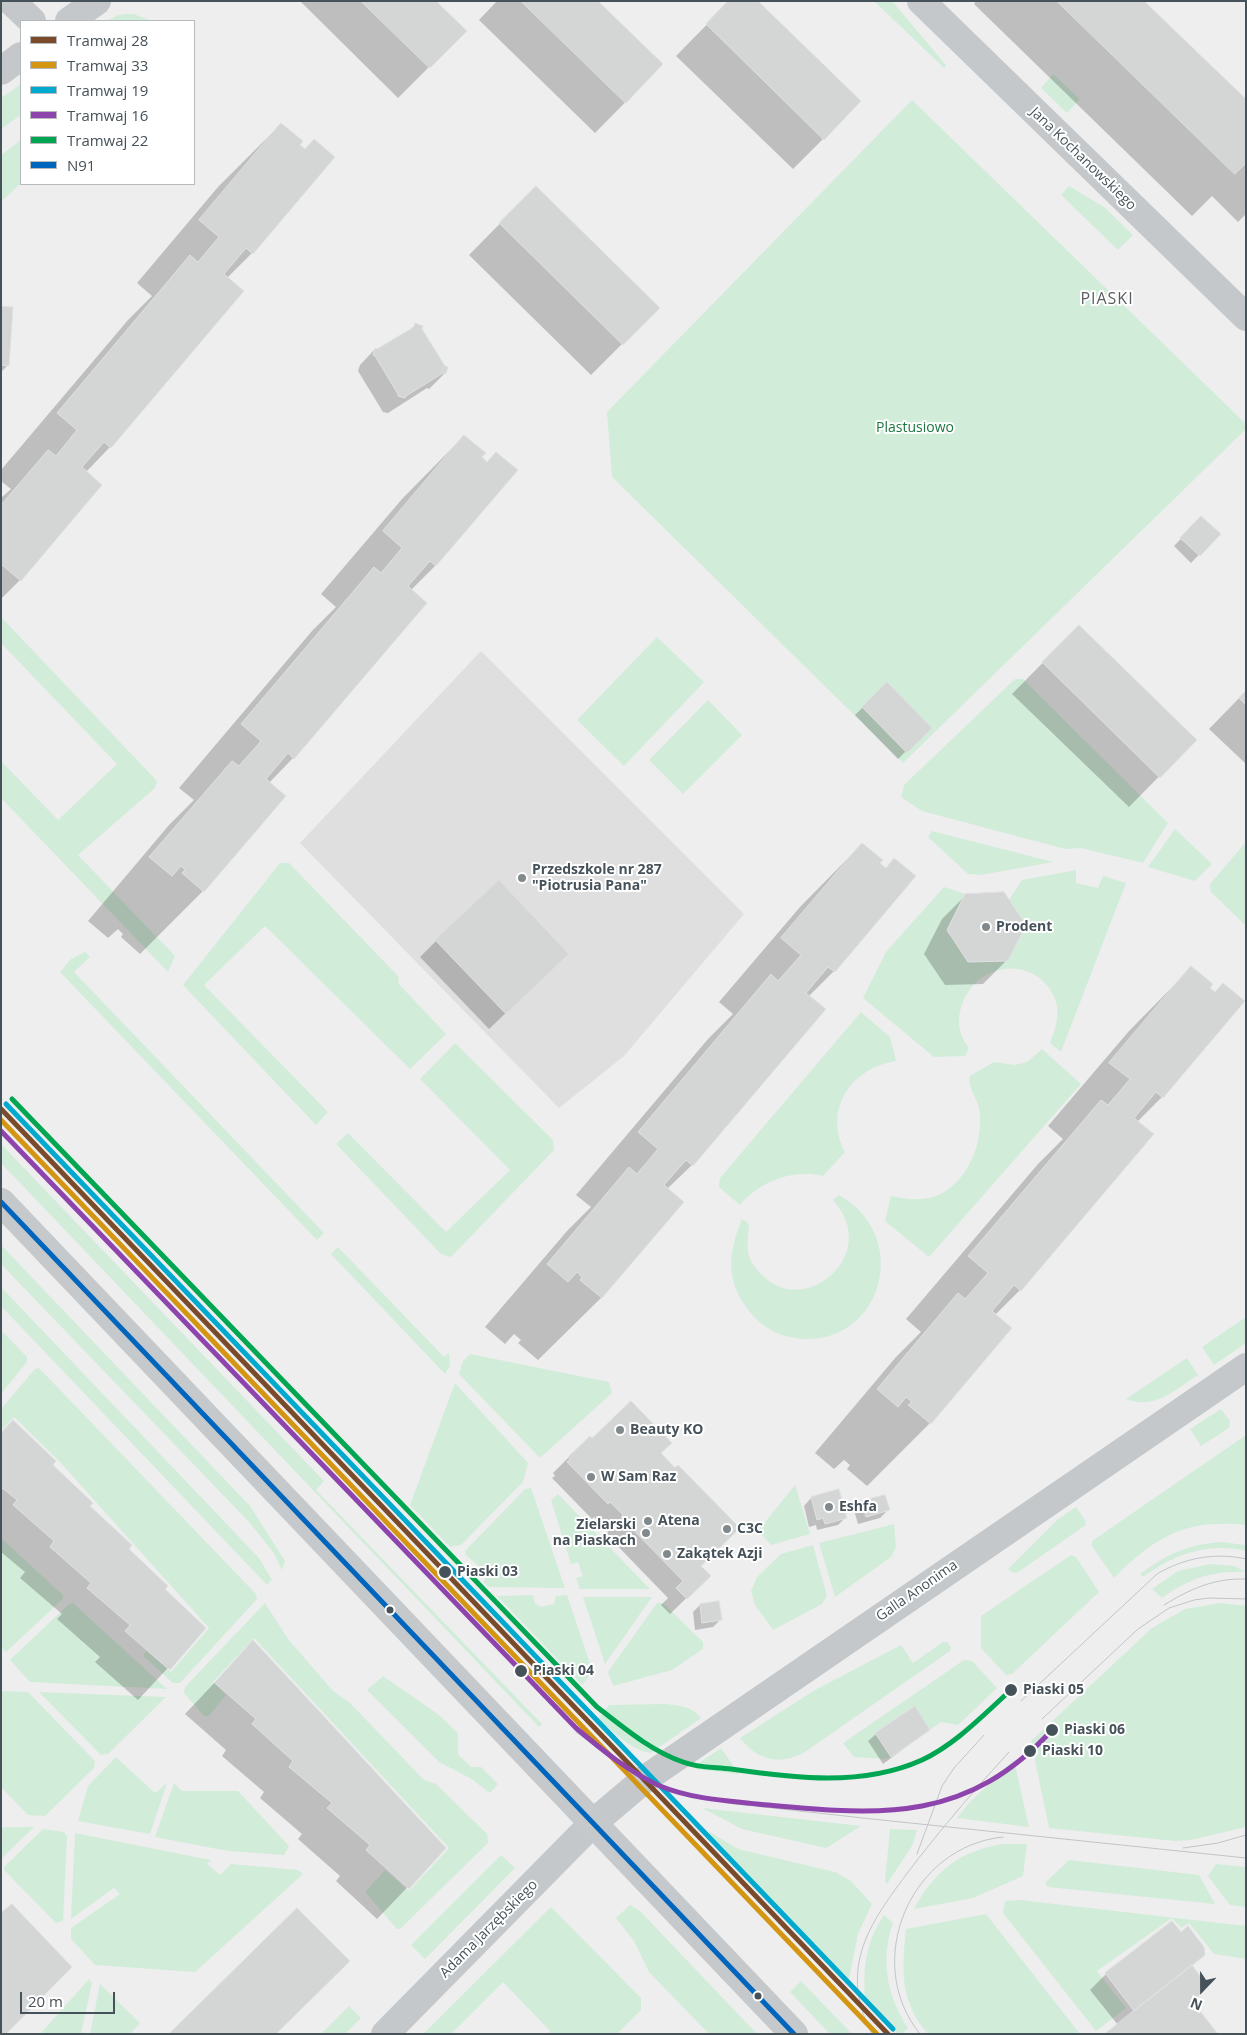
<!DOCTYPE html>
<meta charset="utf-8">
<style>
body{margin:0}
#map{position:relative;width:1247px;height:2035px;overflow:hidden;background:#eee;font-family:"Open Sans",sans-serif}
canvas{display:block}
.frame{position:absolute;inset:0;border:2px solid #465259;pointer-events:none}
.legend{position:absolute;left:20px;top:20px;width:175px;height:165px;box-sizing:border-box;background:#fff;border:1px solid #b5babd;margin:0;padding:6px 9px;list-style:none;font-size:15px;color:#465259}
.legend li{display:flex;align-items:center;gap:10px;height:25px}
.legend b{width:25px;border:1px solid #b5babd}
.north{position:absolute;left:1177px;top:1965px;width:50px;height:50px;-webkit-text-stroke:4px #fff;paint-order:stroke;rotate:202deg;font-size:14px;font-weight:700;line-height:20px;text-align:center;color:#465259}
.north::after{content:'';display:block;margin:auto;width:18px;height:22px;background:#465259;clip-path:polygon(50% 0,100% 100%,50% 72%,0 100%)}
.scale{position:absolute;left:20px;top:1992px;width:95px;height:22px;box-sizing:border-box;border:2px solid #465259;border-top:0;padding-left:6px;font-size:15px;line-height:18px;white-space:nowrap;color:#465259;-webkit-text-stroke:4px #fff;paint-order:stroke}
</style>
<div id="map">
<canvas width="1247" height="2035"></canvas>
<div class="frame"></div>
<ul class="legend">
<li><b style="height:6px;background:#7a4b2a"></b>Tramwaj 28</li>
<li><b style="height:6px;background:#d49512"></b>Tramwaj 33</li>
<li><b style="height:6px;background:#00a9ce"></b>Tramwaj 19</li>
<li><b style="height:6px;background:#8e44ad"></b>Tramwaj 16</li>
<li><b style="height:6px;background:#00a651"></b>Tramwaj 22</li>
<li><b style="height:6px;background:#0065bd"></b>N91</li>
</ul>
<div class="north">N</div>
<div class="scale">20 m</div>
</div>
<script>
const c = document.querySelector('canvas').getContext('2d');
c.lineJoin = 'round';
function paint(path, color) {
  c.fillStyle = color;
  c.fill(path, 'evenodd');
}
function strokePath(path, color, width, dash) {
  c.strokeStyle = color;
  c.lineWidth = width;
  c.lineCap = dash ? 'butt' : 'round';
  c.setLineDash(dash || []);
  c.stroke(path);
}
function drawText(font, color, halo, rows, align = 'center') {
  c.font = font + ' "Open Sans",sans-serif';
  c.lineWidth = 4;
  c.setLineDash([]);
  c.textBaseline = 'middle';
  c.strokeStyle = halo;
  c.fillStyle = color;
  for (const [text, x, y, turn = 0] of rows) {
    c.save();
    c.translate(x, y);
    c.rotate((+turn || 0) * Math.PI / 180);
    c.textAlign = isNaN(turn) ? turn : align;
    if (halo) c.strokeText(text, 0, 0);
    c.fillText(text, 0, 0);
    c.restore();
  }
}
const education = new Path2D(`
 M481,651L744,914L624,1056L559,1108L300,843Z`);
const green = new Path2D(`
 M874,1H892L946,65L944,68Z
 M126,14H134L149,20L107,21L118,15Z
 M1053,74L1080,99L1067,113L1041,88Z
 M21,84V115L1,129V98Z
 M912,100L1246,424V429L903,763L612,477L607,412Z
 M21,140V183L1,202V155Z
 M1069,186L1104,207L1133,235L1118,250L1061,195Z
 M1,617L157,781L155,788L78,855L175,956L168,972L1,798V761L58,820L117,764L1,643Z
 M657,637L704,682L624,766L577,720Z
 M1015,679H1023L1168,823L1143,863L1081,848L1065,849L922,811L901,797L904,785Z
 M708,700L742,735L683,794L649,760Z
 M1175,829L1212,864L1195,881L1148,867Z
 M932,831L1053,862L981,875L968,874L928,837Z
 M1246,842V926L1211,892L1210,884Z
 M280,863H289L399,977L398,983L446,1034L410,1069L265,926L204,985L328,1112L316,1125L183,985Z
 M1076,870V883L1098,888L1103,876L1126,883L1061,1052L1050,1043C1055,1030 1060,1016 1056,1002C1041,957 981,958 963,1002C956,1019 958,1033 969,1048L965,1056L934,1057L863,998L886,952L944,887L965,894L947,930L969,962L1008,961L1026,925L1009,900L1022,880Z
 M85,952L90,957L74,972L324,1233L317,1240L60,972L71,959Z
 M861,1012L890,1037L896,1061C851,1068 823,1109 845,1152L823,1176C793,1169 760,1181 740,1205L719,1187L720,1178Z
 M455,1043L553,1140L554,1150L451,1257L441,1254L336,1144L348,1133L446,1232L510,1170L420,1079Z
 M1042,1049L1081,1084L929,1257L885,1221L891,1196C905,1199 919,1201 933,1197C967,1186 985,1142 979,1108C977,1098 967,1086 970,1076L994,1062L1015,1065L1027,1062Z
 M1,1144L324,1481L316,1490L542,1724L539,1727L1,1163Z
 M839,1195C911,1235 884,1341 805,1339C780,1338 761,1328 747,1308C725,1280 729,1250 742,1219L749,1224C748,1233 747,1242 748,1251C749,1260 755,1267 761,1274C803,1320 883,1255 833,1200Z
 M1,1245L250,1506L285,1561L282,1570L273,1552L249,1522L1,1264Z
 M338,1247L444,1357L449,1353L450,1366L445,1374L331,1254Z
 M1,1287L259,1558L272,1580L267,1585L1,1306Z
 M1246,1317V1343L1214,1365L1202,1347Z
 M1,1330L27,1357V1362L1,1394Z
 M470,1354L609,1382L612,1393L540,1458L459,1374L463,1361Z
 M1187,1358L1198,1375C1175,1390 1155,1410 1126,1399Z
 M39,1368L256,1594L257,1599L180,1683H173L143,1656L146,1651L171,1672L209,1628L60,1462L14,1417L1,1431V1409L35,1369Z
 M455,1383L528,1463L523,1482L461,1545L450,1547L410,1505Z
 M1221,1409L1230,1421L1229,1428L1201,1446L1190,1429Z
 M1246,1435V1525C1186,1519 1156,1536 1114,1578L1092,1546V1541Z
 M795,1485L810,1534L771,1545L758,1531Z
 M531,1488L565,1588L488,1587L483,1581L489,1575L465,1554L466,1550L525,1489Z
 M558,1494L650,1589H580L576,1578L583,1576L578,1562L571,1564L551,1500Z
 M1076,1507L1085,1520L1086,1525L1018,1572L1013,1573L1008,1569L1057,1520Z
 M894,1524L896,1547L891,1557L835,1597L819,1543Z
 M1,1538L63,1595V1599L6,1652L1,1647Z
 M1220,1542L1246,1545V1551C1207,1542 1174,1555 1143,1577L1140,1574C1168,1554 1185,1545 1220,1542Z
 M813,1545L827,1596L822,1604L773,1630L755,1605L751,1591L757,1577L781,1554Z
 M1071,1555L1076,1557L1099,1592L1012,1674L1006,1675L981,1648V1616Z
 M1211,1564L1234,1566L1246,1572C1213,1570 1187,1579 1162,1598L1152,1589L1178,1571Z
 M533,1595L535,1603L541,1607L554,1604L556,1596L567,1595L593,1672L582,1685L497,1596Z
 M583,1597H652L605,1664Z
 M73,1603L167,1689L30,1682L10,1660L69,1604Z
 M265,1603L288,1639L333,1691L350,1703L424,1780L436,1784L487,1834L488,1843L400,1929H397L365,1892L385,1870L409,1891L449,1848L254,1638L213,1682L226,1695L209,1716H204L184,1693L185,1687Z
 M657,1603H663L703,1642V1649L672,1670L613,1686L608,1672Z
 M1220,1603L1246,1606V1827L1191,1840L1175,1841L1049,1828L1031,1741L1152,1628L1185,1609Z
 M943,1642H947L951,1647L950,1651L802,1754C776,1765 758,1760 740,1738L815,1690L901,1645L913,1663Z
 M964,1660L972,1661L997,1688L958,1725L941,1722L930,1730L914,1706L875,1733L891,1757L886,1759L854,1757L843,1743Z
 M383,1676L439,1715L458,1733V1754L471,1767H481L498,1784L490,1793L470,1778L439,1762L367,1690Z
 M1,1691L28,1692L95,1761L94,1768L45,1816L28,1815L1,1787Z
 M39,1692L166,1697L108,1754L101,1755Z
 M665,1704C677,1705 694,1707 701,1718L651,1753C632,1751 613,1731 598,1719L609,1705Z
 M721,1748L739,1774L696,1769L695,1766Z
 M116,1757L155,1793L167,1783L150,1834L78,1821L88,1786Z
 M1014,1760L1029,1827L957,1818L969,1803Z
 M174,1783L182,1791H238L289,1846L284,1855L228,1851L155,1837Z
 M702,1808L861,1826L826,1848L742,1829Z
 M7,1827H34L1,1859V1828Z
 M43,1829L64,1832L67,1836L63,1921L56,1923L4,1870V1867Z
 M890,1829L917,1830L912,1846L887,1884L885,1881Z
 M710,1832L738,1849L835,1872L851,1881L872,1904L858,1934L849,1979L847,1980L708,1834Z
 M75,1833L211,1860L207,1864L220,1875L231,1864L298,1870L303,1874L195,1972L95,1965L71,1939V1928L120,1894L114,1888L71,1919Z
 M1003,1844H1027L1023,1876L973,1898L914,1909C935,1870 960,1851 1003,1844Z
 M501,1855L515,1868L425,1959L411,1945Z
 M1069,1860L1199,1875L1215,1904L1048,1887L1045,1883Z
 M1216,1864L1246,1867V1907L1230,1905L1208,1876Z
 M1020,1900L1246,1926V1959L1214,1954L1189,1923L1181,1928L1172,1918L1097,1971L1126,2008L1096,2031L1003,1913L1005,1901Z
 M630,1905L640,1911L757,2034H709L649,1972L634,1941L616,1918Z
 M551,1907L641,1998V2010L617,2034H548L550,2031L503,1982L451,2034H423Z
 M986,1914L1080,2034H928C899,2001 902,1969 906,1929Z
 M884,1915L893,1923C880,1960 887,1996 908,2028L902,2034H898L865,1998C863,1967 866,1941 884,1915Z
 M89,1979L92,1983L81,2034H40Z
 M801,1981L852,2034H830L790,1992Z
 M100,1984L140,2023L130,2034H90Z
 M349,2006L361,2018L345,2034H321Z`);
const shadow = new Path2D(`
 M300,1H435L465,31L398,98Z
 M497,1H596L662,65L595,133L479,20Z
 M730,1L823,139L793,169L676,56Z
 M976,1H1143L1246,100V214L1238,222L1212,196L1192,216L974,4Z
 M281,124L252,253L227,278L110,447L86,472L101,485L20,580L1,599V498L11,489L1,481V470L128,320L152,296L137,283L218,187Z
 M536,187L658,308L591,375L469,255Z
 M1,308L8,365L1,372Z
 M415,325L421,329L445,373L429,389L427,388L388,413L383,412L358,371L360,365L375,349L377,350L409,331Z
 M464,436L487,463L516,470L435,566L411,590L293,758L269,783L203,891L140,954L121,937L123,934L118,929L108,938L88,921L169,825L194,800L179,788L312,631L336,607L321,594L402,499Z
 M1201,518L1219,534L1191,563L1174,546Z
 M1079,626L1195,740L1129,807L1012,694Z
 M887,684L930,728L898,759L855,715Z
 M1246,691V764L1209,729Z
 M862,844L885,869L914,876L834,971L809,996L824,1009L692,1165L667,1189L682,1202L601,1298L538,1360L518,1343L521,1340L514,1334L505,1344L485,1327L567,1231L591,1207L576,1195L708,1039L733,1014L719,1002L800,907Z
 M966,895L1007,960L983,984L945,985L924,954L942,919Z
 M436,941L552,969L489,1029L420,957Z
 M1191,968L1214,993L1162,1097L1137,1122L1020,1290L995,1315L930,1423L867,1486L847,1469L850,1465L844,1460L834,1469L815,1453L896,1357L921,1332L906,1319L1038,1164L1063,1139L1048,1126L1129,1031Z
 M1,1434L51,1465L164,1590L205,1628L138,1700L95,1662L100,1657L57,1619L62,1614L20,1578L25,1572L1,1552Z
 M592,1440L659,1454L699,1566L709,1576L670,1614L661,1605L668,1598L606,1534L608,1532L594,1517L592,1519L552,1478L555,1476L553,1473L569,1457Z
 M811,1498L845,1518L838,1525L817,1530L816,1525L809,1527L804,1506Z
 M862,1502L888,1510L880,1518L858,1524L854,1510Z
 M700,1605L720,1620L713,1627L695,1630L693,1612Z
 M253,1642L445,1848L377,1919L336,1881L340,1876L298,1839L302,1834L260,1798L264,1792L222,1756L226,1750L185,1714Z
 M929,1730L883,1764L868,1741L876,1734Z
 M1172,1922L1203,1956L1192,1966L1202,1992L1191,2002L1216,2034H1107L1118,2025L1090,1990L1106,1974Z`);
const building = new Path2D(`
 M361,1H436L467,31L430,68Z
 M521,1H598L663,64L626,103Z
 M728,1H758L861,101L824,140L706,24Z
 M1057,1H1144L1246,99V163L1235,174Z
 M281,123L303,141L300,145L305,149L314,139L335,157L253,254L246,248L224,274L244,291L111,448L104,442L82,467L102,485L21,581L1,564V505L48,450L56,456L77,430L57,413L190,255L198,262L219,237L199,220Z
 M536,186L660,308L623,345L499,223Z
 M1,306L13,307L9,366L1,365Z
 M415,323L423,326L422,329L445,366L448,367L446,374L443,373L406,396L405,398L398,396V394L375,356L373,355L375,348L377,349L414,327Z
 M464,435L486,453L482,457L487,462L496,452L518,470L436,566L430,561L408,586L427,603L294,759L288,753L266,779L286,796L204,892L182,873L185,870L181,866L172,876L149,857L232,761L239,766L261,741L241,724L374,567L381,573L402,548L383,531Z
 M1201,516L1221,534L1200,556L1180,538Z
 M1079,625L1197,740L1160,778L1042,662Z
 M887,682L932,728L907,753L862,707Z
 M1246,691V705L1239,698Z
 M862,843L883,860L880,863L886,868L894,858L916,876L835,972L828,967L806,993L826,1009L693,1166L686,1160L664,1185L684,1202L602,1298L580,1280L582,1277L577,1272L568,1282L547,1264L629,1167L637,1174L658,1149L638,1132L771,974L778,981L801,955L781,938Z
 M499,880L569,954L506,1014L435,940Z
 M1004,892L1026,925L1008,961L968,962L947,930L965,894Z
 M1191,966L1213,984L1210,988L1215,992L1223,983L1245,1001L1163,1098L1156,1092L1134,1118L1154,1134L1021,1291L1014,1285L992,1311L1012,1328L931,1424L908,1405L912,1402L906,1397L898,1407L877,1389L958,1293L965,1299L988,1273L968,1256L1101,1100L1108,1105L1130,1079L1109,1063Z
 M631,1401L672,1443L661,1453L675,1468L678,1465L740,1528L701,1566L711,1576L687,1599L676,1588L683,1581L621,1517L623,1515L610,1502L608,1504L567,1462L570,1459L568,1457L590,1436L592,1438Z
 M13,1420L56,1461L53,1465L93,1503L90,1506L132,1545L129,1549L168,1586L165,1589L206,1628L170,1670L125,1631L130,1625L87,1588L91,1583L50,1547L54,1541L13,1505L17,1500L1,1487V1433Z
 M839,1489L847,1518L825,1524L823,1518L817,1520L811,1497Z
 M885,1495L890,1510L866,1517L861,1501Z
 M719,1601L722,1620L702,1623L700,1604Z
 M253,1640L446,1848L409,1889L366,1850L370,1845L327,1808L332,1803L289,1767L293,1761L252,1724L256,1719L215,1683Z
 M915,1706L930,1730L891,1757L875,1733Z
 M12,1904L72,1967L6,2034H1V1913Z
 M297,1908L350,1961L276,2034H169Z
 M1172,1921L1181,1932L1188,1926L1204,1947L1205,1955L1134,2011L1105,1973Z
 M1192,1965L1204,1981L1203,1992L1192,2001L1218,2034L1106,2033Z`);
const minor = new Path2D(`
 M11,1L32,21`);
const tertiary = new Path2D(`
 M921,1L1246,317
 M69,21L97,1
 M1,71L21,56
 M385,2034L593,1823L645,1779L1246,1367`);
const secondary = new Path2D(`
 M1,1202L794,2034`);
const tram = new Path2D(`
 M1164,1605C1190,1589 1214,1578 1246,1579
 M1021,1701L1157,1574C1184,1558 1215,1552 1246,1559
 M1042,1719L1138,1629L1169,1608L1194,1600L1209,1598L1246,1599
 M576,1732L617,1762L659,1787L688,1796L727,1803L872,1819L1246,1858
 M1183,1848L1218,1843L1246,1835
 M917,1854L942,1786L954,1768L984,1735
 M872,2034C834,1962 877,1914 918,1859C947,1822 977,1787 1009,1752
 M920,2034C861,1961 911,1846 1003,1837`);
const bus1 = new Path2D(`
 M1,1202L794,2034`);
const tram1 = new Path2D(`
 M1,1109L888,2034`);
const tram2 = new Path2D(`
 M1,1120L877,2034`);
const tram3 = new Path2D(`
 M6,1104L893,2029`);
const tram4 = new Path2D(`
 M1,1131L576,1728C602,1750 629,1772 660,1786C694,1800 732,1801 768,1805C884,1816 968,1822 1053,1729`);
const tram5 = new Path2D(`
 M12,1099L597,1707C624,1728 651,1751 683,1762C698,1768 715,1767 731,1769C794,1778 862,1787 922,1760C956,1744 983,1715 1011,1690`);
const markers = [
 [522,878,5,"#81898d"],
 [986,927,5,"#81898d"],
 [620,1430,5,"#81898d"],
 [591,1477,5,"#81898d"],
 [829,1507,5,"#81898d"],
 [648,1521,5,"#81898d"],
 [727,1529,5,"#81898d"],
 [646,1533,5,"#81898d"],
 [667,1554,5,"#81898d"],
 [445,1572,7,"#465259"],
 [390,1610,4.5,"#465259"],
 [521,1671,7,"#465259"],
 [1011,1690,7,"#465259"],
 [1052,1730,7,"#465259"],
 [1030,1751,7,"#465259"],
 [758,1996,4.5,"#465259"]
];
const streetNames = [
 ["Jana Kochanowskiego",1083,159,44],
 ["Galla Anonima",917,1591,-35],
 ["Adama Jarzębskiego",489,1929,-45]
];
const parkNames = [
 ["Plastusiowo",915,428]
];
const poiNames = [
 ["Przedszkole nr 287",532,870],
 ["\"Piotrusia Pana\"",532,886],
 ["Prodent",996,927],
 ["Beauty KO",630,1430],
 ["W Sam Raz",601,1477],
 ["Eshfa",839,1507],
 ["Atena",658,1521],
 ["Zielarski",636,1525,"right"],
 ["na Piaskach",636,1541,"right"],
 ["C3C",737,1529],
 ["Zakątek Azji",677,1554]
];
const stopNames = [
 ["Piaski 03",457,1572],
 ["Piaski 04",533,1671],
 ["Piaski 05",1023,1690],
 ["Piaski 06",1064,1730],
 ["Piaski 10",1042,1751]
];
const quarterNames = [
 ["PIASKI",1107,299]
];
paint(education, '#e0dfdf');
paint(green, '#d2ecda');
paint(shadow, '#0003');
paint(building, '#d4d6d6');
strokePath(building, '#dfe0e1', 1);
strokePath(minor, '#c5c8ca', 28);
strokePath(tertiary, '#c5c8ca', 28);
strokePath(secondary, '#c6c9cb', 28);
strokePath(tram, '#c1c4c5', 1);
strokePath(bus1, '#0065bd', 5);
strokePath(tram1, '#7a4b2a', 5);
strokePath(tram2, '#d49512', 5);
strokePath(tram3, '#00a9ce', 5);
strokePath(tram4, '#8e44ad', 5);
strokePath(tram5, '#00a651', 5);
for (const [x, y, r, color] of markers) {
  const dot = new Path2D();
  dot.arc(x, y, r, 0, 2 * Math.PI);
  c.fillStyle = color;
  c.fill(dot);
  strokePath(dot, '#fff', 2);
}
drawText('14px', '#465259', '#fff', streetNames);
drawText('14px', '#1c7540', '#fff', parkNames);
drawText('bold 14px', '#465259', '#fff', poiNames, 'left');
drawText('bold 14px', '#465259', '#fff', stopNames, 'left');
c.letterSpacing = '1px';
drawText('16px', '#5a5e61', '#fff', quarterNames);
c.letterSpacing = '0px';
</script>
